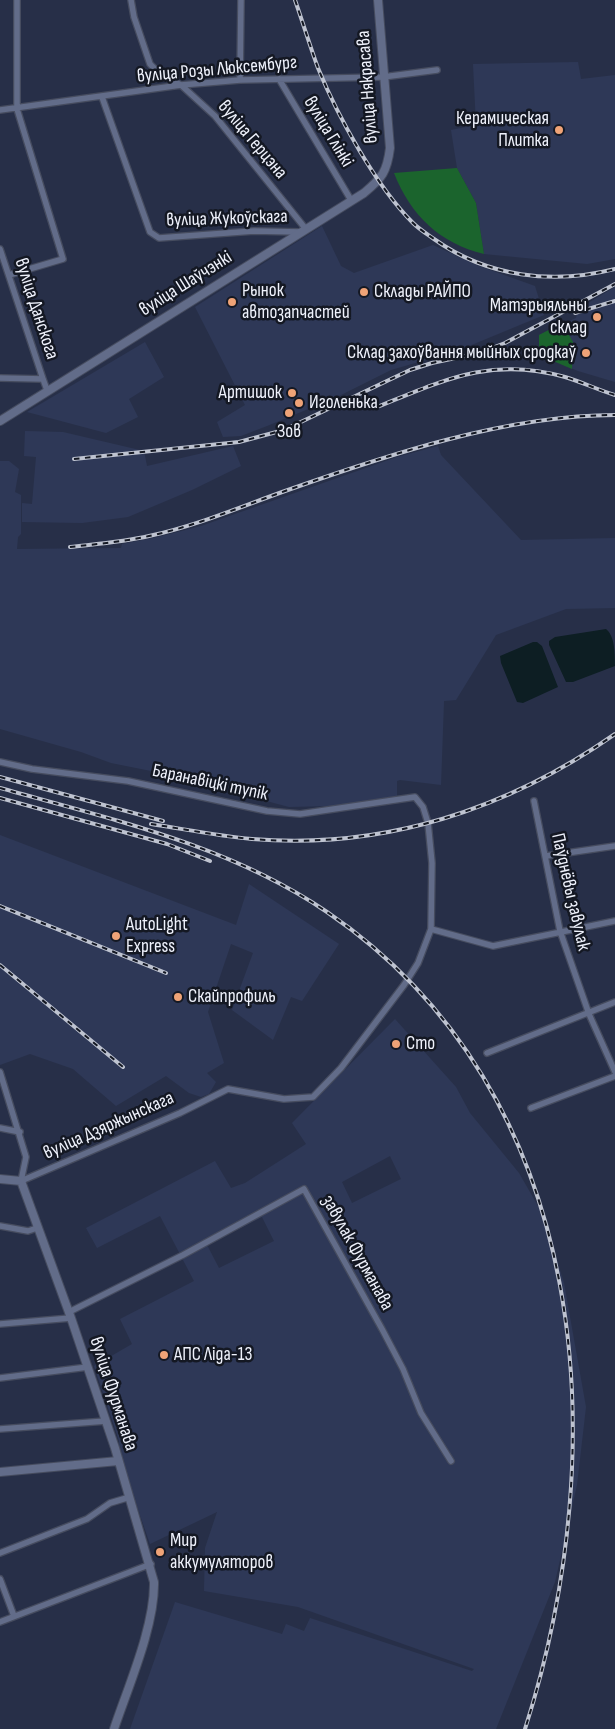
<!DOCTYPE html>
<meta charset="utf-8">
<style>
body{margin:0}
canvas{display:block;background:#272f48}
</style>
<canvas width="615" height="1729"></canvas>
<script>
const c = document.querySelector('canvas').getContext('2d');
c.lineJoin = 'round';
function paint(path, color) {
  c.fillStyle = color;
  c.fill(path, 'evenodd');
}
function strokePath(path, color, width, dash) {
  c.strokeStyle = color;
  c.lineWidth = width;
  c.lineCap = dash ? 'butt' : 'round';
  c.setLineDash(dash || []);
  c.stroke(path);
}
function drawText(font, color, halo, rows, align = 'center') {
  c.font = font + ' "Sofia Sans Condensed",sans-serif';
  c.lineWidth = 5;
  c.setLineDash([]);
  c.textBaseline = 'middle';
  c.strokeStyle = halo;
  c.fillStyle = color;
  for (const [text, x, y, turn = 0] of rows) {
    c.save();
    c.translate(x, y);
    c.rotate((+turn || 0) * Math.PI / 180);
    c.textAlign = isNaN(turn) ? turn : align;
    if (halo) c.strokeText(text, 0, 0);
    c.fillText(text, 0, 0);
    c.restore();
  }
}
const built = new Path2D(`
 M578,62L581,79L615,75V259L587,264L484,254L476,203L457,168L451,130L476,125L473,64Z
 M322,226L341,266L354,273L433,245L479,266L535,286L544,315L457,351L391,370L335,398L267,426L241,436L223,437L217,422L245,405L195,307Z
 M615,287V382L578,371L539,355V335L576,318L578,309Z
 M145,342L164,377L129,399L138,417L106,433L27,412Z
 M25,431L63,432L144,451L147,466L233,446L241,466L192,490L128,517L82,523L22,522V503L32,504L36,457L24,456Z
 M438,446L441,455L521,540L615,538V608L566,609L496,635L456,700L444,701L441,785L400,780L397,781V796L330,806L289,807L161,773L111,763L81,752L0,729V461H9L19,469L15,492L21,495V534L18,537L17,549L121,548L122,544L158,537L201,526L397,457Z
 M0,835L236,925L249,884L339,944L302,1001L291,997L273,1040L232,1010L253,953L231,944L208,1012L224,1063L207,1073L216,1082L209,1094L201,1097L189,1093L166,1076L116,1106L73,1069L30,1054L0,1065Z
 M395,1019L456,1087L470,1113L519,1173L542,1213L564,1283L586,1407L577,1485L555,1582L496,1729H130L175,1602L282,1634L286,1624L304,1631L310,1618L472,1671L474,1669L298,1607L204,1591L205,1548L217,1512L150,1544L119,1455V1441L94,1366L132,1344L120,1319L194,1281L160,1216L97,1248L86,1228L215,1161L231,1188L245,1183L306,1144L292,1123ZM390,1156L401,1179L352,1203L342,1182ZM262,1217L274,1241L219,1268L207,1245Z`);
const green = new Path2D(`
 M457,168L476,203L484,254C440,243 411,216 394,173Z
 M562,323L573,342L572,369L539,355V335Z`);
const water = new Path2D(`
 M606,629C615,636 615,654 615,666L573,682H566L549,645V641L555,637Z
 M533,642H537L542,646L558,687L523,703L517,702L501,663L500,656Z`);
const street = new Path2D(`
 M131,0L134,17L150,64L161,75L181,85L215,116L305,228
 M279,79L351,200
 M240,80L241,0
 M102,97L150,232L159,238L254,231L300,232
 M0,110L181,85L240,80L383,77L437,70
 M0,249L43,379
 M9,275L63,259L17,109V0
 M0,378L43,379L47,390
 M0,762L32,769L128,781L267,811L300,814L415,797L423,807L428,823L432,863L431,929L418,963L404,985L341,1068L313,1097L284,1099L228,1089L180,1113L21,1181
 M534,801L560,931L589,1014L615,1072
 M546,856L615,846
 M431,929L493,946L615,921
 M487,1053L615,1002
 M0,1072L26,1157L21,1181
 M531,1108L615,1076
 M0,1128L20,1132
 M0,1226L28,1231L37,1228
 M69,1312L183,1255L304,1189L382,1329L403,1369L421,1413L451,1461
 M0,1324L71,1318
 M0,1378L88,1367
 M0,1429L106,1421
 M0,1553L87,1519L110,1503L130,1497
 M0,1579L14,1616
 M0,1622L151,1564`);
const secondary = new Path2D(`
 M0,421L364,193C382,178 387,172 390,148L378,0
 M0,1179L21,1181L71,1318L115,1448L154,1582C155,1626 128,1687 114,1729
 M0,1472L118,1461`);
const rail = new Path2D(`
 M295,0C303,23 310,46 318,68C338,117 376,186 413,223C419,229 427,234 434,239C487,277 553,285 615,269
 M575,313L615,301
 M377,407C444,380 492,356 565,377C582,382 598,390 615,395
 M74,459L239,442L284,430L410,370L432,363L479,353L505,343L615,284
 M70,547C96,544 123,542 149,536C196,526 240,507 285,491C387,455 507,415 615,415
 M0,777L163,821
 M0,788C114,820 228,845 327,912C593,1093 615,1447 525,1729
 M0,798L167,844L210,861
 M151,824C184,829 218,836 252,839C384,850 508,809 615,734
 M0,906L166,973
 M0,965L123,1067`);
const markers = [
 [559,130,5,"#efa377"],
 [364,292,5,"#efa377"],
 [232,302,5,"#efa377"],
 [597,317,5,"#efa377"],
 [586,353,5,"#efa377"],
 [292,393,5,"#efa377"],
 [299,403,5,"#efa377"],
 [289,413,5,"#efa377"],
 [116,936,5,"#efa377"],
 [178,997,5,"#efa377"],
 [396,1044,5,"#efa377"],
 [164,1355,5,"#efa377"],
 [160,1552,5,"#efa377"]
];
const streetNames = [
 ["вуліца Розы Люксембург",217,70,-5],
 ["вуліца Някрасава",368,87,-94],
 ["вуліца Глінкі",328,132,59],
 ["вуліца Герцэна",252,140,50],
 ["вуліца Жукоўскага",227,219,-2],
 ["вуліца Шаўчэнкі",186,284,-32],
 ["вуліца Данскога",36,309,72],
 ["Баранавіцкі тупік",210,783,12],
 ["Паўднёвы завулак",570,892,77],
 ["вуліца Дзяржынскага",109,1126,-24],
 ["завулак Фурманава",357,1253,61],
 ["вуліца Фурманава",113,1394,72]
];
const poiNames = [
 ["Керамическая",549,119,"right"],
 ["Плитка",549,141,"right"],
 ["Рынок",242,291],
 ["автозапчастей",242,313],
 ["Склады РАЙПО",374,292],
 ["Матэрыяльны",587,306,"right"],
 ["склад",587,328,"right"],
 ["Склад захоўвання мыйных сродкаў",576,353,"right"],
 ["Артишок",282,393,"right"],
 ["Иголенька",309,403],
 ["Зов",289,432,"center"],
 ["AutoLight",126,925],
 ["Express",126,947],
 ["Скайпрофиль",188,997],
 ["Сто",406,1044],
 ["АПС Ліда-13",174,1355],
 ["Мир",170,1541],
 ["аккумуляторов",170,1563]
];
paint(built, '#2e3857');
paint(green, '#1b642d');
paint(water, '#0d1e23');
strokePath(street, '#464c5f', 8);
strokePath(secondary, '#464c5f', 10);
strokePath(street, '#626c89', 5.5);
strokePath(secondary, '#626c89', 8);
strokePath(rail, '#bec3d0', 4);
strokePath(rail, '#141823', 2, [5.5]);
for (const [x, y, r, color] of markers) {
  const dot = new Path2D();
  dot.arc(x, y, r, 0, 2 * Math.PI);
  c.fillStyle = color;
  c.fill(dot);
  strokePath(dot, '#141823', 2);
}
drawText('19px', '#eff2fc', '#141823', streetNames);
drawText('19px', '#eff2fc', '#141823', poiNames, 'left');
</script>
